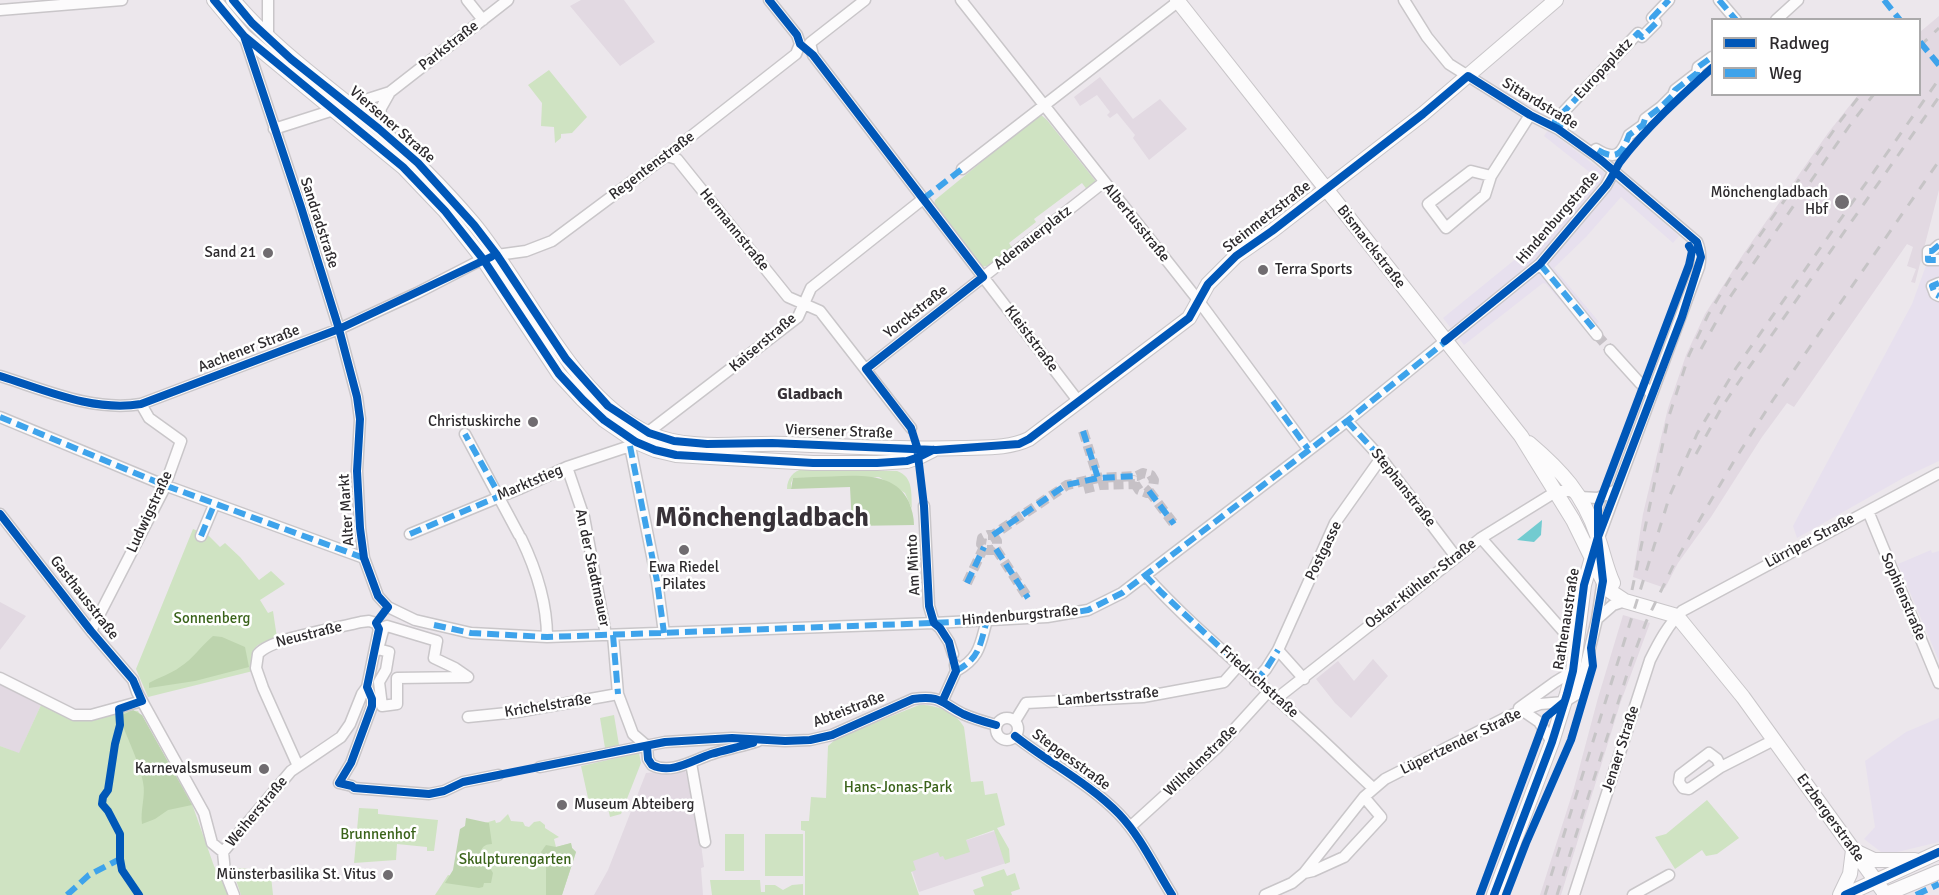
<!DOCTYPE html>
<meta charset="utf-8">
<style>
body{margin:0}
#map{position:relative;width:1939px;height:895px;overflow:hidden;background:#ece7ec;font-family:Signika,sans-serif}
canvas{display:block}
.legend{position:absolute;left:1711px;top:18px;width:210px;height:78px;box-sizing:border-box;background:#fff;border:2px solid #abaaab;margin:0;padding:8px 10px;list-style:none;font-size:18px;color:#2d2a2d}
.legend li{display:flex;align-items:center;gap:12px;height:30px}
.legend b{width:30px;border:2px solid #abaaab}
</style>
<div id="map">
<canvas width="1939" height="895"></canvas>
<ul class="legend">
<li><b style="height:8px;background:#0057b8"></b>Radweg</li>
<li><b style="height:8px;background:#3ea3eb"></b>Weg</li>
</ul>
</div>
<script>
const c = document.querySelector('canvas').getContext('2d');
c.lineJoin = 'round';
function paint(path, color) {
  c.fillStyle = color;
  c.fill(path, 'evenodd');
}
function strokePath(path, color, width, dash) {
  c.strokeStyle = color;
  c.lineWidth = width;
  c.lineCap = dash ? 'butt' : 'round';
  c.setLineDash(dash || []);
  c.stroke(path);
}
function drawText(font, color, halo, rows, align = 'center') {
  c.font = font + ' Signika,sans-serif';
  c.lineWidth = 5;
  c.setLineDash([]);
  c.textBaseline = 'middle';
  c.strokeStyle = halo;
  c.fillStyle = color;
  for (const [text, x, y, turn = 0] of rows) {
    c.save();
    c.translate(x, y);
    c.rotate((+turn || 0) * Math.PI / 180);
    c.textAlign = isNaN(turn) ? turn : align;
    if (halo) c.strokeText(text, 0, 0);
    c.fillText(text, 0, 0);
    c.restore();
  }
}
const commercial = new Path2D(`
 M1548,130L1613,179L1679,236L1673,243L1621,197L1586,237L1554,268L1599,322L1587,332L1546,284L1543,283L1464,345L1443,318L1534,244L1592,174L1544,136Z
 M1928,260H1939V461L1905,477L1797,538L1793,526L1912,304Z
 M1931,550L1932,553L1939,551V661L1898,564Z
 M1939,718V842L1885,855L1864,839L1875,827L1865,761L1906,732Z`);
const built = new Path2D(`
 M581,0H624L655,42L620,66L570,6Z
 M1939,16V190L1915,283L1911,282L1916,269L1907,266L1913,247L1907,244L1794,407L1787,403L1762,437L1711,517L1678,563L1665,588L1633,577L1643,514L1668,408L1686,355L1705,314L1744,253L1828,133L1858,95L1920,94V32Z
 M1100,77L1133,119L1160,99L1187,129L1149,160L1133,138L1135,135L1117,113L1110,118L1107,115L1110,112L1097,95L1080,106L1074,97Z
 M0,602L26,616L0,650Z
 M1623,615L1650,623L1620,704L1561,895H1540L1574,788L1598,698Z
 M1373,659L1388,676L1351,718L1335,703L1316,679L1338,661L1354,681Z
 M0,683L41,705L19,754L0,746Z
 M685,769L700,837L704,867L701,868L703,895H594L608,870L646,773Z
 M998,830L1009,862L919,892L908,859Z`);
const green = new Path2D(`
 M549,70L587,117L572,133L561,134V138L555,143L554,127L541,126L542,103L528,85Z
 M1040,114L1047,120L1098,184L1088,191L1082,183L1034,219L1036,222L1009,243L1012,248L987,266L981,267L934,204L935,200Z
 M803,469L897,471C914,477 911,494 912,509L905,493L879,477L793,478L791,483V489H787C787,479 793,471 803,469Z
 M193,529L208,535L220,547L225,543L240,557L259,580L271,571L285,584L260,600L268,613L273,611L277,638C256,643 248,648 253,671L148,697L136,669Z
 M45,704L71,717L127,710L138,711L191,801L214,866L229,895H0V746L19,753L41,705Z
 M919,705C935,704 956,712 964,727L971,782L983,781L985,795L997,793L1005,825L997,828L1009,849L1010,862L1005,864L994,830L966,840L970,852L945,860L943,856L940,857L938,852L913,861L916,870L911,872L919,895H805V831L801,830V821H809L811,797L826,798L828,746L837,738Z
 M614,715L619,745L605,748L600,718Z
 M639,753L641,763L621,814L610,817L607,804L590,807L581,766Z
 M1707,800L1739,838L1717,854L1706,856L1702,850L1675,869L1655,837L1666,834Z
 M359,808L378,809V814L438,820L434,851H427V847L397,844L396,860L354,863Z
 M508,814L511,821L523,822L525,826L529,827L534,822L540,821L545,825V828L559,837L554,839L556,847L571,843L572,848L576,852L562,895H435L448,875L452,876L477,871L485,823L495,820L496,823L500,822Z
 M725,834H744V871H725Z
 M765,834H803V876H765Z
 M239,868L267,871L271,876L273,895H241L236,880L235,871Z
 M1004,869L1007,876L1015,873L1020,889L1011,892L1012,895H975L973,890L984,886L981,877Z
 M710,880H760L761,892H765V885H775L783,890L792,885L803,884V895H712Z`);
const forest = new Path2D(`
 M813,477C846,477 893,467 909,502C912,510 914,517 914,525L852,526L850,487L791,489L793,478Z
 M213,636L222,637L245,647L249,667L195,681L149,688V683C159,677 171,674 180,667C193,659 201,646 213,636Z
 M133,710L142,715L192,805L168,810L155,819L142,824C140,810 146,796 143,782C139,762 129,742 122,724V715Z
 M466,818L489,823L492,844C479,844 480,855 479,865L490,868L493,873L491,883H484L483,887L479,888L445,883L453,870L460,829L465,826Z
 M571,843L572,848L576,852L562,895H546V866L541,852L546,845L556,847Z`);
const water = new Path2D(`
 M1542,520L1541,535L1534,542L1517,540Z`);
const minorTunnel = new Path2D(`
 M1597,335L1610,350
 M1083,431L1098,478
 M1084,489L1100,485L1135,484
 M1149,491L1174,524
 M993,535L997,541V546L993,550H987L981,544L982,538L988,535H993L1067,485L1098,478L1137,476L1143,473L1151,475L1154,480L1153,487L1147,493L1139,490L1135,484L1137,476
 M996,549L1028,598
 M967,583L984,547`);
const minor = new Path2D(`
 M268,0V38
 M467,0L483,20
 M865,0L810,43L813,55L1079,402
 M961,0L1198,300L1308,449
 M1404,0L1427,37L1449,64L1530,115L1558,129L1596,156L1697,242C1701,251 1701,258 1699,267L1598,540
 M1719,0L1736,20
 M0,10L122,0
 M1776,20L1798,0
 M244,36L301,207L339,329L357,397L360,419L357,471L360,528L364,558L378,596L388,607L415,620L471,633L547,637L934,623L1047,617L1088,610L1122,593L1347,421L1540,264L1606,186L1614,171
 M1563,127L1555,121L1638,33L1642,37L1656,23L1652,18L1669,0
 M274,129L390,92L508,0
 M379,129L381,108L390,92
 M1596,149C1617,162 1622,153 1629,135L1643,125L1645,119L1661,107L1673,95L1675,90L1697,73L1698,67L1712,57
 M666,156L677,159L788,297L820,311L911,428
 M962,169L1180,0
 M1491,176L1471,171L1428,204L1446,228L1485,195L1491,176L1530,115
 M1939,245L1932,251H1928V260H1939
 M1540,264L1597,335
 M1939,283L1932,286L1935,294L1939,296
 M1610,350L1639,382L1652,394
 M866,369L1104,182
 M0,376C45,390 93,412 141,404L339,329L417,293L483,259L497,255L526,251L552,241L666,156L796,54L800,44L797,35L769,0
 M0,417L164,485L364,558
 M1347,421L1381,458L1456,557
 M465,434L519,535
 M630,446L657,581L664,633
 M567,467L584,517L606,635
 M1579,497L1598,498L1616,490
 M924,506L929,606L934,623L940,628L949,642L953,654
 M1868,511L1939,683
 M0,514L91,631L133,680L137,692L204,813L212,843L223,852
 M410,534L519,489L567,467L630,446L798,317L811,288L923,199
 M201,536L214,505
 M521,538C536,569 547,602 547,637
 M1481,538L1563,631L1577,636
 M1145,575C1188,623 1239,664 1286,707C1316,733 1344,761 1373,788
 M1597,619L1613,605L1625,601
 M376,623L379,629L367,687L372,699V706L351,763L339,783L352,786L354,788L429,794L444,791L463,782L498,775
 M387,626L437,641L434,658L455,668L468,677L397,678V704L382,706L379,682L386,670L389,652L378,649L384,627Z
 M91,631L163,491L181,441L149,418L141,404
 M613,635L618,694
 M1278,650L1304,679
 M956,671C980,658 980,645 987,620
 M0,678L74,715H91L142,701
 M1255,681L1266,669L1278,650L1335,523L1381,458
 M1276,699L1481,538L1557,491H1569L1576,493
 M943,700L956,671L955,665
 M1519,708L1555,682L1573,671
 M1523,711L1539,722L1552,742
 M468,717L517,712L618,694L633,734L647,746
 M996 729a11 11 0 1 1 22 0a11 11 0 1 1-22 0Z
 M1015,721L1026,703L1143,697L1224,682L1239,665
 M1015,736C1049,763 1089,783 1119,814C1141,837 1155,868 1172,895
 M647,746L648,759L652,765C671,775 693,760 712,754C727,749 743,746 758,741
 M691,763L705,842
 M298,766L263,688L256,668L258,654C271,638 338,628 361,622L369,621L376,623
 M540,767L665,742L732,738L785,741L810,740L832,735L913,699C941,695 941,703 963,714C974,719 985,722 996,725
 M1721,767L1717,759L1709,753L1680,775L1679,782L1683,788L1689,789L1721,767L1774,740
 M1130,827L1218,747L1268,692
 M1304,873L1313,871L1344,857L1381,817L1364,797
 M234,895L225,872L223,852L291,771L341,737L350,724L362,694L367,687
 M1265,895L1292,883L1304,873L1364,797L1385,779L1509,716L1540,704L1564,702L1579,693L1597,619L1603,579
 M1574,895L1650,660C1659,642 1668,625 1682,611L1939,473
 M1633,895L1669,875`);
const major = new Path2D(`
 M214,0L244,36L403,167L445,211L483,259L559,374L583,400L604,420L636,442L655,450L676,455L813,463H877L907,461L919,457L933,450
 M233,0C276,51 328,86 378,128C413,157 444,189 473,223C526,286 572,399 650,434C691,452 743,442 787,444C845,446 903,450 961,448C984,447 1008,449 1029,439L1189,318L1208,284L1236,256L1272,231L1423,114L1556,0
 M1177,0L1521,436L1573,520L1607,589L1625,601L1677,616L1743,697L1886,895
 M1529,443C1562,471 1583,494 1597,535C1603,551 1606,568 1613,583
 M1855,851L1874,860H1915
 M1494,895L1552,742L1567,694L1573,671L1584,585L1598,537
 M1840,895L1850,874L1853,850
 M1845,895L1939,852
 M1884,895L1939,872`);
const rail = new Path2D(`
 M1920,46L1939,28
 M1701,349L1730,297L1850,125L1874,94
 M1696,454L1722,407L1738,383L1939,97
 M1632,590L1668,419L1689,355L1708,315L1734,272L1841,120L1861,94
 M1545,895L1670,495L1697,434L1736,368L1939,79
 M1557,895L1631,662L1646,622L1675,562L1734,461L1773,400L1939,161`);
const quiet = new Path2D(`
 M1719,0L1736,20
 M1884,0L1900,20
 M1920,42L1939,65
 M1563,127L1555,121L1638,33L1642,37L1656,23L1652,18L1669,0
 M1598,150C1618,162 1623,151 1629,135L1643,125L1645,119L1661,107L1673,95L1675,90L1697,73L1698,67L1712,57
 M923,199L962,169
 M1939,245L1932,251H1928V260H1939
 M1540,264L1593,328
 M1939,283L1932,286L1935,294L1939,296
 M1273,401L1308,449
 M0,417L164,485L364,558
 M1347,421L1381,458
 M1083,431L1098,478
 M630,446L657,581L664,633
 M1149,491L1174,524
 M410,534L500,496L465,434
 M993,535L1066,485L1098,478L1137,476
 M201,536L214,505
 M996,549L1028,598
 M1145,575L1161,592L1239,665
 M967,583L984,547
 M434,625L471,633L547,637L934,623L1047,617L1088,610L1122,593L1347,421L1450,338
 M613,635L618,694
 M956,671C980,658 980,645 987,620
 M1255,681L1266,669L1278,650
 M67,895L89,875L120,859
 M1916,895L1939,884`);
const cycleway = new Path2D(`
 M214,0L244,36L403,167L445,211L483,259L559,374L583,400L604,420L636,442L655,450L676,455L813,463H877L907,461L919,457L933,450
 M233,0L252,23L291,59L379,129L418,163L474,225L497,255L566,359L608,406L649,433L674,441L707,444L772,443L936,450L1019,444L1029,439L1189,318L1208,284L1236,256L1272,231L1423,114L1468,76L1530,115L1558,129L1601,160L1697,242L1701,257L1682,317L1598,537L1584,585L1573,671L1567,694L1552,742L1494,895
 M769,0L797,35L800,44L813,55L983,277L866,369L911,428L917,447L924,506L929,606L934,623L940,628L949,642L956,671L943,700
 M244,36L301,207L339,329L357,397L360,419L357,471L360,528L364,558L378,596L388,607L376,623L379,629L367,687L372,699V706L351,763L339,783L352,786L354,788L429,794L444,791L463,782L665,742L732,738L785,741L810,740L832,735L913,699C941,695 941,703 963,714C974,719 985,722 996,725
 M1445,341L1540,264L1606,186C1612,178 1615,170 1620,162C1647,127 1680,97 1712,68
 M0,376C45,390 93,412 141,404L339,329L491,257
 M0,514L91,631L133,680L142,701L119,709L120,725L115,744L108,790L103,797L102,804L108,811L120,834V859L122,870L139,895
 M1015,736C1049,763 1089,783 1119,814C1141,837 1155,868 1172,895
 M647,746L648,759L652,765C671,775 693,760 711,754C725,750 739,747 753,743
 M1480,895L1546,717L1564,702
 M1506,895L1526,843L1571,740L1593,666L1591,648L1603,581L1598,537V506L1689,265L1692,251L1689,246
 M1845,895L1939,852`);
const markers = [
 [1842,202,8,"#706c70"],
 [268,253,6,"#706c70"],
 [1263,270,6,"#706c70"],
 [533,422,6,"#706c70"],
 [684,550,6,"#706c70"],
 [264,769,6,"#706c70"],
 [562,805,6,"#706c70"],
 [388,875,6,"#706c70"]
];
const streetNames = [
 ["Parkstraße",449,46,-38],
 ["Europaplatz",1604,69,-47],
 ["Sittardstraße",1540,104,31],
 ["Viersener Straße",392,125,41],
 ["Regentenstraße",652,166,-37],
 ["Steinmetzstraße",1267,217,-38],
 ["Hindenburgstraße",1558,218,-49],
 ["Sandradstraße",319,223,72],
 ["Albertusstraße",1136,223,51],
 ["Hermannstraße",734,230,51],
 ["Adenauerplatz",1033,238,-38],
 ["Bismarckstraße",1371,247,52],
 ["Yorckstraße",916,312,-38],
 ["Kleiststraße",1031,339,53],
 ["Kaiserstraße",763,343,-40],
 ["Aachener Straße",249,349,-21],
 ["Viersener Straße",839,432,2],
 ["Marktstieg",530,483,-23],
 ["Stephanstraße",1403,488,52],
 ["Alter Markt",347,510,-94],
 ["Ludwigstraße",150,512,-65],
 ["Lürriper Straße",1810,541,-28],
 ["Postgasse",1324,551,-64],
 ["Am Minto",914,565,-93],
 ["An der Stadtmauer",592,568,78],
 ["Oskar-Kühlen-Straße",1421,584,-38],
 ["Sophienstraße",1903,597,67],
 ["Gasthausstraße",84,598,52],
 ["Hindenburgstraße",1020,616,-5],
 ["Rathenaustraße",1567,619,-81],
 ["Neustraße",309,635,-14],
 ["Friedrichstraße",1259,682,42],
 ["Lambertsstraße",1108,697,-5],
 ["Krichelstraße",548,706,-9],
 ["Abteistraße",849,710,-21],
 ["Lüpertzender Straße",1461,742,-26],
 ["Jenaer Straße",1621,749,-72],
 ["Stepgesstraße",1071,760,36],
 ["Wilhelmstraße",1201,761,-44],
 ["Weiherstraße",257,812,-50],
 ["Erzbergerstraße",1830,818,54]
];
const poiNames = [
 ["Mönchengladbach",1828,193],
 ["Hbf",1828,210],
 ["Sand 21",256,253],
 ["Terra Sports",1275,270,"left"],
 ["Christuskirche",521,422],
 ["Ewa Riedel",684,568,"center"],
 ["Pilates",684,585,"center"],
 ["Karnevalsmuseum",252,769],
 ["Museum Abteiberg",574,805,"left"],
 ["Münsterbasilika St. Vitus",376,875]
];
const parkNames = [
 ["Sonnenberg",212,619],
 ["Hans-Jonas-Park",898,788],
 ["Brunnenhof",378,835],
 ["Skulpturengarten",515,860]
];
const neighbourhoodNames = [
 ["Gladbach",810,395]
];
const townNames = [
 ["Mönchengladbach",762,519]
];
paint(commercial, '#e7e0ee');
paint(built, '#e2d9e2');
paint(green, '#cfe3c2');
paint(forest, '#bdd4ae');
paint(water, '#72cbd0');
strokePath(minorTunnel, '#c6c1c6', 10, [10, 5]);
strokePath(minor, '#c9c6c9', 13);
strokePath(major, '#c9c6c9', 16);
strokePath(minor, '#fcfbfc', 10);
strokePath(major, '#fcfbfc', 14);
strokePath(rail, '#c6c4c6', 3, [10, 10]);
strokePath(quiet, '#3ea3eb', 6, [12, 6]);
strokePath(cycleway, '#0057b8', 8);
for (const [x, y, r, color] of markers) {
  const dot = new Path2D();
  dot.arc(x, y, r, 0, 2 * Math.PI);
  c.fillStyle = color;
  c.fill(dot);
  strokePath(dot, '#fff', 2);
}
drawText('15px', '#2d2a2d', '#fff', streetNames);
drawText('15px', '#2d2a2d', '#fff', poiNames, 'right');
drawText('15px', '#3a631a', '#fff', parkNames);
drawText('bold 16px', '#383238', '#fff', neighbourhoodNames);
drawText('bold 27px', '#383238', '#fff', townNames);
</script>
